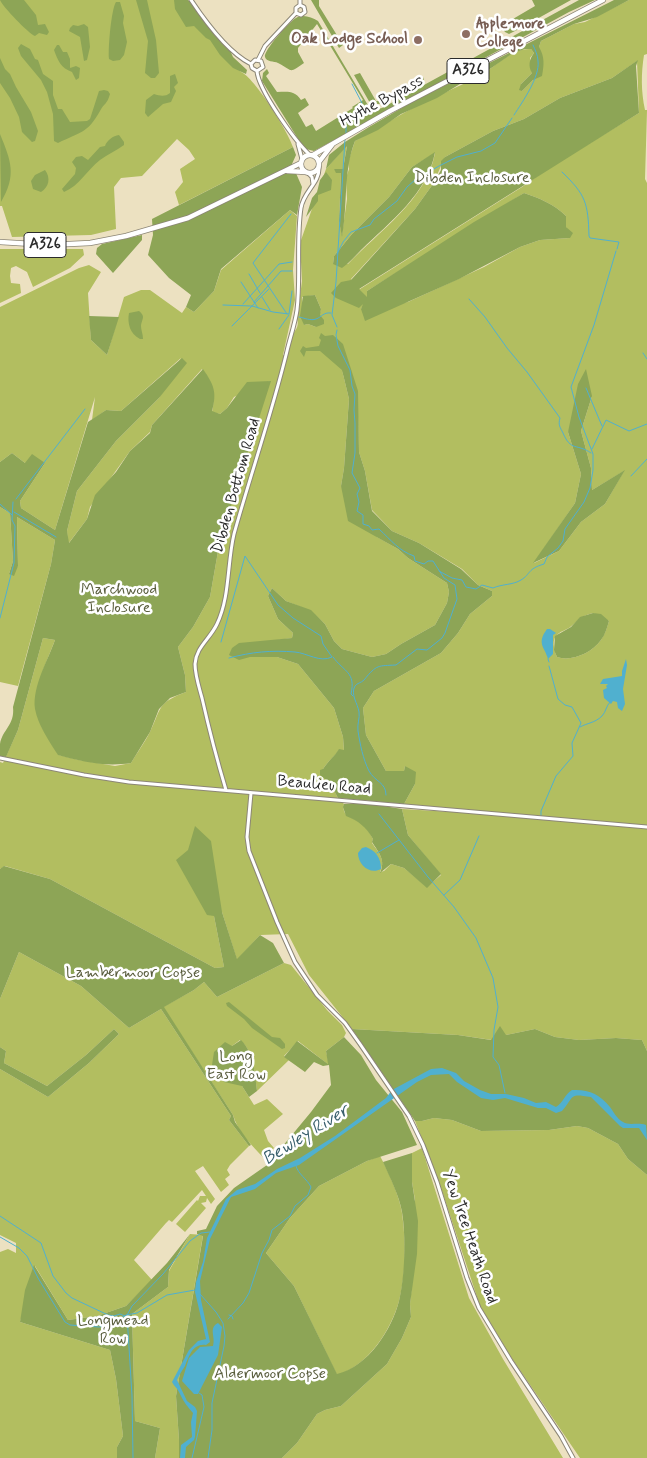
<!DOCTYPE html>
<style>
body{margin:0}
canvas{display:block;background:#ece1c1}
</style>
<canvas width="647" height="1458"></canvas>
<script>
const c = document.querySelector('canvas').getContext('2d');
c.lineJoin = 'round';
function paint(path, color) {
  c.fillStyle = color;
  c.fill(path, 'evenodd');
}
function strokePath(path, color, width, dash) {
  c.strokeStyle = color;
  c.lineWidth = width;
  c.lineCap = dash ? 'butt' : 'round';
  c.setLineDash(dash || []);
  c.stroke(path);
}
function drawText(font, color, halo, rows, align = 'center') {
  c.font = font + ' Mynerve,sans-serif';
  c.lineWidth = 5;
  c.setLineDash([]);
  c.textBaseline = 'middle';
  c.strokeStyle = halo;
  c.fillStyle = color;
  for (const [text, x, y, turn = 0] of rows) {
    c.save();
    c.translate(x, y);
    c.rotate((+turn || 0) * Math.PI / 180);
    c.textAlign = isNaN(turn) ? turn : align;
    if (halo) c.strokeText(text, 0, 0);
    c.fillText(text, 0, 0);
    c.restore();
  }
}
const green = new Path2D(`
 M0,0H182L241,72C254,77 289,133 293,147L179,205L175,192L183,182L180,169L195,159L189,150L177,139L142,176L121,178L114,187L116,229L91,235L12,237L2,206H0Z
 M629,0H647V54L644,55C641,74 641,91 645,110H647L645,179L647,183V826L404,804L415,784L405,766L404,771H386L366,735L363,708L374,691L441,653L458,633L470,614L492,596V591L478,585L462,569L419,543L392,531L372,510L365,471L359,452L358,417L342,370L349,399L344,468L341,486L377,537L398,549L408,558L447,583L449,592L447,603L435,625L401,644L386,654L372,657L342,649L334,641L325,624L311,611L286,601L272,588L268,596L278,619L293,633L292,638L256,643L251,657H277L298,664L334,708L343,737L344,751L339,750C334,757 328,761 323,769L338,798L344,804C341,817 353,817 361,823C366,827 370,833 373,839L372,843C379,853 386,860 380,872L384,871L391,864L404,868L427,887L441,875L408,835L402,809L469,813L647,829V1051L642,1040L616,1038L579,1040L555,1037L535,1029L506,1035L492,1040L458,1035L352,1029L309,975L288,934L260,935L237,960L222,912L214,916L224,967L215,968L50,879L5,866L0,869V762L3,763L18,730L43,638L55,640L43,670L41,726L59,755L79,760L115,766L131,763C137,753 145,742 150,732C162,707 157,703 186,692L185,675L178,647L193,627L210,597L220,540L270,381L234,397L227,408L220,414L212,412C216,397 212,381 202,369L152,425L150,432L130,451L90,507L87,519L68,544L67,531L77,491L116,441L159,398L181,358L121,411L106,410L92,420L95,397L55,530L21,508L20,501L45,463H25L12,453L0,462V307L79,268L89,265L101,272L88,293L91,340L107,355L124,297L141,290H150L182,313L186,307L194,312L214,291L221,270L290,210L297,216L293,270L295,300L283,355L287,356C288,350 289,344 291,338C294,331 300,327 297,319L302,281L300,243L326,169L347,145L343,169H334L341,173L339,221L342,235L347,199L346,178L349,169L348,162L355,141C371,133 386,123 402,114C428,99 458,88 484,73C499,64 512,48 531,49L534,53L530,58L532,73L521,84L522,91L533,80L539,47L541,41L574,24L585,22ZM637,61L639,113L546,170L522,187L360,289L351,279L415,209L433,184L445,157L493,131L524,119L560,98L612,78ZM435,153C427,199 378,232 348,264H333L334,256L352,234L389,197L412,167ZM524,193C539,198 554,204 566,216V227L570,238L540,240L520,247L484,267L408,302L361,309L367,298V291ZM315,295L321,309L316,327L308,324L304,325L302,297ZM592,396L581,431L591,468L592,490L624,471L605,504L581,522L559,551L534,563L575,503L581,474L568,432ZM593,613L609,621C607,628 605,634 601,640C592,653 571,662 557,657C554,650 551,639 558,634C561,631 566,630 569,628C579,620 580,616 593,613Z
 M0,249H83L84,255L70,268L33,287L27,272L16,266L11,268L10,276L11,283L20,284L21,293L0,303Z
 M0,507L10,513L13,561L9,574L18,566L17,517L55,540L51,564L18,686L0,682Z
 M19,952L81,986L129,1028L161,1009L231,1116L229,1120L249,1146L230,1165L227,1170L230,1175L225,1179L229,1185L221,1192L203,1166L195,1171L215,1199L211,1204L207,1198L206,1202L201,1203L206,1208L185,1232L176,1224L197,1200L198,1201L200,1196H206L202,1190L172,1222L169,1220L166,1223L134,1260L152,1280L126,1306L97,1316L68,1320L35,1266L20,1322L110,1350L116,1379L123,1436L117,1447V1458H0V1252L8,1249L16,1253V1243L0,1235V1069L48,1097L89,1063L119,1034L114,1029L86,1055L47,1086L4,1063L6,1051L0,1047V999Z
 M284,963L291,965L327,1010L342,1025L346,1033L344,1037L326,1051L329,1065L298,1041L284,1056L289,1060L257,1091C255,1074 254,1051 240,1040L232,1046L242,1086L254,1105L267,1099L283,1114L264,1130L268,1141L274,1148L264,1158C252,1146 238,1132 233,1115L163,1007L194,990L204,982L217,997Z
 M434,1118L452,1120L481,1131L549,1130L577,1126L588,1128L618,1144L628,1159L647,1175V1458H580L511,1357L480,1306L441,1188L415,1121H422Z
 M422,1148L469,1298L503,1359L563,1458H282L297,1443L317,1414L325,1410L341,1406L387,1364L402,1338L411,1317L410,1304L413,1275L415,1200L412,1182V1153Z
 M380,1156C389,1173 399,1195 402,1213C406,1241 406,1274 399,1301C391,1330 368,1366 337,1375L294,1286L266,1253L290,1218L319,1186L367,1161Z
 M190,1234L203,1235L176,1396L179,1440V1458H155L160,1428L135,1421L132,1314L168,1287L169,1271Z`);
const forest = new Path2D(`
 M0,0H24L36,15L38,25L45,24L49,32L47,35L39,33L35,36C28,33 3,7 0,0Z
 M136,0H147L156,40L159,73L155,78H151L145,73L148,41Z
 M174,0H188L229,48L233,57L247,70L246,74L233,68L220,55L210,40L206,38L194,26L186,27L175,9Z
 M311,0H319V6L343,45L339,48Z
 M532,0H571L517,30L509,34L505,32L501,26L535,6Z
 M579,0H595L569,12L314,151L306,149L300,142L262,81L263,73L267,69L269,73L266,76L277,92C288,92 294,90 301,100L305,98L309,105L298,113L306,127L312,124L316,131L353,108L352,107L363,100L317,24L298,48V52L304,63C288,74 294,71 278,63C274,61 266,62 265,57C263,51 290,21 296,18C303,14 311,17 318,21L369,107L374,110L382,108Z
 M614,0H629L597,17L574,24L541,41L539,47C545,57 544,65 542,76L533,80L522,91L519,90L521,84L532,73C528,66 529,60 534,53L531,49H525L513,53L484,73L460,84L437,98L401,114L378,130L355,141C343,171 348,204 342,237L339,221L341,173H336L334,169H343L347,146L326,169L329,155L345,142L369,127L412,102Z
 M116,2H120L124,16L123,23L127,42L124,55L120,60L113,61L109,59C108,49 111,10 116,2Z
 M84,24L88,27L90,47L87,60L84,61L80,37L69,31L70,28L73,25L78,26Z
 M21,44L30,49L35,59L38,60L43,74L53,81V95L58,109H62L70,122L87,121L90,119L99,91L104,90L108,91L110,94C107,105 104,103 100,111C87,134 80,132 58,143L54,141L53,114L47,92L41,80L21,56L18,48Z
 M57,45H59L63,52H67L70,59V68L76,66L80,68L79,78L76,80L72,72C61,68 58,61 54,50Z
 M0,58L5,69L10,74L16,87L31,112L38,131L35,141L32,142L22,132L19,117L10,98L0,83Z
 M638,60L636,66L639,113L359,289L367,297V291L474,222L524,193C539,198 554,204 566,216V227L573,233L570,238L540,240L520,247L459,279L365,321L361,309L363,304L359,308L336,298L331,293L341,282L351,280L415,209L433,184L441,170V161L445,157L493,131L524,119L560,98L612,78Z
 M360,73L376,101H380L420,77H423L424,80L379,104L370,103L354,75Z
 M175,74L178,83L174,87L176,91L171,102L163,104L148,117L145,113L146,100L154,94C160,96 165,97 170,93V76Z
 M0,134C11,161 17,175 1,202Z
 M119,135L124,142V145C116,151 108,154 100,160C87,170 79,186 64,192L62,189L75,174L76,168L72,162L76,157L82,156L88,160L100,147L105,146C107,140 113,136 119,135Z
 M293,147L296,155L292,164L302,187L297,215L290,210L221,269L214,291L194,312L186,307L191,295L169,278L148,255L153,235L152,219Z
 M435,152C428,193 390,222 361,250C355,256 349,263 342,268L333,264L334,256L352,234L389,197L412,167Z
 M45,170C51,178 49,187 41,192L33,189L31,181L35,175Z
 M326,172L332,180L331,190L318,195V201L306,217L312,198L317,192L320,180Z
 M142,235V240L113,273L96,254L97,248L102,244Z
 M315,295L321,309L320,315L324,320V324L316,327L308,324L304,325L300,316L303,296Z
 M139,311C146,317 142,318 141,326C141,330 143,334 143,339H140C130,334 127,323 129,313Z
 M89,316L119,317L107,355L91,340Z
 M321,333L325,336L333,335L343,344L358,391L359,452L365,471L372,511L392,531L419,543L461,569L478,585L492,591V596L470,614L458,633L441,653L374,691L363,708L366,735L386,771H404L405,766L416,772L415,784L404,804L338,798L330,783L320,775V770L323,769C328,761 334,757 339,749L344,750L343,737L334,708L298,664L277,657H250L239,660L229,655L232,648L239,643L292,638L293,633L278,619L268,596L272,588L286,601L311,610L325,624L334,641L342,649L372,657L386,654L401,644L435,625L447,603L449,592L447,583L408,558L398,549L348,521L341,486L344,468L349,399L342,370L320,351H306L304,357L300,351L303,346L306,348L319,346L321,340L319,338Z
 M182,358L187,363L159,398L116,441L77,491L67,531L69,543L87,519L95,495L116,472L130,451L150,433L152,425L203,369C214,385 217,392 212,411L220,414L227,408L247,382L271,381L220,540L210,597L193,627L178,647L185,675L186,692L170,698L159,709L150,732L131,763C105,767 84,762 58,755C49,741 38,725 35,709C32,687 48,660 55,640L43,638L18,730L6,757L0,756C0,752 0,748 0,744C2,730 15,725 13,707L51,564L55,540L17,517L18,566L14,576L9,574L13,561L10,513L0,507V462L12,453L25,463L32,454L45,463L20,501L21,508L55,530L88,422L106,410L121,411Z
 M586,369L592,396L581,431L591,468L592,490L625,470L605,504L581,522L559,551L533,563L575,503L581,474L568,432L578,384Z
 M593,613L601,614L609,621C607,628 605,635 601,640C592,653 571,662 557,657L554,650L555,636L571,627L580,617Z
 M365,803L402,809L408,835L441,874L427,888L404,868L391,864L380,873C386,860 379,853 372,842L373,839C366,827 359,821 346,816L343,807L344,804Z
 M195,826L211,841L222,912L237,959L260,935L273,943L284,963L217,997L204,982L194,990L164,1007L233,1115L235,1122L251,1145L249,1146L229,1120L231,1116L161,1009L129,1028L81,986L19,952L0,999V869L4,866L50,879L215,968L224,967L214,916L207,915L176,860L188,850Z
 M229,1002L272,1037L280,1038L285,1044V1048L282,1049L252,1028L244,1019L227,1006L226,1003Z
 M500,1026L506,1035L535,1029L555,1037L579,1040L616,1038L642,1040L647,1051V1175L628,1159L618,1144L588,1128L577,1126L549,1130L481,1131L452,1120L434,1118L422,1121H415L352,1029L458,1035L491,1040Z
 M114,1029L119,1034L89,1063L48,1097L0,1069V1047L6,1051L4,1063L47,1086L86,1055Z
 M344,1037L361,1055L376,1080L402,1112L417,1145L367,1161L319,1186L290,1218L266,1253L294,1286L337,1374C368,1367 392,1329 399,1301C405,1277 406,1236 402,1212C399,1195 390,1178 383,1162L412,1153V1182L418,1221L417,1254L410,1304L411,1317L402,1338L387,1364L341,1406L325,1410L317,1414L297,1443L282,1458H179V1440L176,1396L203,1236L197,1234V1231L206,1229L217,1206L234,1188L267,1165L311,1112L331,1085L329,1065L323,1066L314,1062L305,1072L284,1057L297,1041L328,1064L326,1051Z
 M241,1040C254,1053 255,1073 257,1091L249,1097L242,1086L224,1082L212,1065L214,1052L225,1042L232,1046Z
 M190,1234L169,1270L168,1287L132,1314L135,1421L160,1428L155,1458H117V1447L123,1436L116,1379L110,1350L20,1322L25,1290L34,1265L68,1320L97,1316L126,1306L167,1263Z`);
const water = new Path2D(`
 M547,629H550L556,633L553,635V654L548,659C545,647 536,644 547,629Z
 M626,659L627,665L623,689L625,704L622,711L618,708L617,702L613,701L611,704L604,698L603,690L607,688L606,686L608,684H600L603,679L622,676V671Z
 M366,847C376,851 381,858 381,869C370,875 358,865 358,853L362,848Z
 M442,1068L456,1073L464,1081L480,1090L491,1094H506L524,1098L536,1103L546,1102L556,1107C563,1103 565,1094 572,1090C588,1089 600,1094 610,1107C614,1112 616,1118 623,1122C629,1126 638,1122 646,1125L647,1140L639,1128H623L620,1126L591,1097C568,1093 575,1096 562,1111L556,1113L546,1108H538L505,1098L493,1100L481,1098L457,1082L449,1074L431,1075L417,1082L299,1165L276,1173L255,1189L231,1197L210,1239L200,1281L201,1300L210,1342L206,1345C193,1343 189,1356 185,1366C182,1371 179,1375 177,1380L187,1401L195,1407L197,1411L195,1437L194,1440L186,1447L185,1458H180L181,1445L192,1437L191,1422L193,1413C185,1403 185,1404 179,1392C177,1388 174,1386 172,1382L189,1350L198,1341L206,1339L195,1292L196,1282L203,1262L207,1238L226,1199L237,1190L255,1184L277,1169L300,1158L335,1136L386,1098L392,1090L431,1069Z
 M218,1323L222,1327L218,1355L198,1394H194L182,1381L189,1358L200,1347L213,1346C216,1337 208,1328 218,1323Z`);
const stream = new Path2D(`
 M514,115C523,101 540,77 538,61C538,55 535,50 533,45
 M347,122V118L352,115L362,103L352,84
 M346,133V126
 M562,172C586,195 588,203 589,236L590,238L619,242L617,249
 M337,254L343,242L351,232L370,225L374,219L397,201L407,187L415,180L439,166L457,157L481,151L495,143L512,118
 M249,274L260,293
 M241,282L258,308
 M262,297L270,310
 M469,299L485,317L507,348L527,372L555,411L560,418C558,425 560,427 563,433C571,452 577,443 591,453
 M254,302L281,271H292
 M243,304L279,264L292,262
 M223,305L252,306L273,312L289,314L292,291
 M287,314L253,263L291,214
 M299,317C304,318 311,321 316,319C322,317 323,312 331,313
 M232,326L269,289
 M337,327L332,315L336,282L345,139
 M279,329L289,315
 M337,330L336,335L338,346L350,370L352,386L355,394L354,410L355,423V453L352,473L360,488L357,494L359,502L357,511L363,515V524L369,526L372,530L379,529C391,540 399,551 414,556L415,561L424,564L428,561H433L444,578L455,585L457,599L445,633L442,638L427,650L417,649L396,665C378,666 377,664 364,680C361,683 357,683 355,686C350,694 358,704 359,712C360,718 357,724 358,731C360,744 363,759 369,771C375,782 386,782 386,795
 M643,353L647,359
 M586,388L602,426
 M592,449L606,420L629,431L647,424
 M631,476L647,459
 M16,499L85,409
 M0,504L12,515
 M14,512L56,537
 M439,571L452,578L462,580L466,587L476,589L482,585L493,588C502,584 513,585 521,580C531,574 527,569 544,564L547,557L558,548L563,541L565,529L584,502L590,488L593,470V454L579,417L571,387L594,325L616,251
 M0,618L14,563L15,526L12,520L13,502
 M221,642L245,556L278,605L293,618L321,636L323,644L332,657C320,663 307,653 295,652C272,650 251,652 229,658
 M333,657C344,672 356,672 351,694L353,696
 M548,659L549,662
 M580,727C587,723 595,723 602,716C606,712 606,706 610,702
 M379,814L428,877L454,907L476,938L493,978L498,1007L494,1030L493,1057L499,1065L505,1093
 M541,816V811L556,776L573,756L572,743L581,723L572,707L565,705L558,699L549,666
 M377,853L399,840
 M444,895L460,880L479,836
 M240,1067L247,1081
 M0,1216L41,1243L53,1276L66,1293L72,1298L108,1315L114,1316L120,1314L125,1316
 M0,1237L19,1248L27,1256L38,1278L65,1322L70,1325L99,1327L111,1325L126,1315L137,1313L167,1295L195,1290
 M200,1294L216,1312L223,1323L225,1336L224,1346L212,1403V1430L208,1458
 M229,1315L232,1316L233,1319
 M228,1319L243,1303L249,1293L262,1253L269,1240L272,1230L290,1216L295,1206L308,1195L311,1187C307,1179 298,1174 296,1166
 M133,1458L132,1396L127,1315L132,1306L163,1274L190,1241L201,1233L210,1232
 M192,1458L204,1407L202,1395L199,1393`);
const minor = new Path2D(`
 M191,0C205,21 229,53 251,64
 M300,5V0
 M296,13L301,15L305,12L304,7L300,5
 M296,13V8L300,5
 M258,60L265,46L296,13
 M251,64L255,60L261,61L263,67L257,71
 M251,64L252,68L257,71
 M257,71C258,89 295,141 309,154
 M298,144L302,159
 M308,173L312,177L313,184
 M0,758L84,775L129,782L647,827
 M226,790C217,760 209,729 202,698C199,687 195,675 195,664C196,647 210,639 217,624C230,597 227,564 234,534C251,473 272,413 287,351C290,338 295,324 297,310C301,277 296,242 301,208C303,192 320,183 319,167
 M251,793L247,837L249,851L277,922L295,962L317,995L345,1023L360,1044L409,1116L423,1145L437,1182L467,1278L479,1308L511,1361L561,1436L573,1458`);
const major = new Path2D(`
 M301 164a9 9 0 1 1 18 0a9 9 0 1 1-18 0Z
 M313,155L390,111L603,0
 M319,162L332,145
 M287,171L306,172
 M0,242L49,245L90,243L126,236L188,218L301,163`);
const markers = [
 [466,34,5,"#8d6e63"],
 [418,40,5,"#8d6e63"]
];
const shields = [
 [468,71,42],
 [45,245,42]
];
const shieldNames = [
 ["A326",468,71],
 ["A326",45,245]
];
const educationNames = [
 ["Applemore",476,25],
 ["College",476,43],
 ["Oak Lodge School",408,40,"right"]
];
const streetNames = [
 ["Hythe Bypass",382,102,-28],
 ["Dibden Bottom Road",237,486,-74],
 ["Beaulieu Road",324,786,5],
 ["Yew Tree Heath Road",469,1237,71]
];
const parkNames = [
 ["Dibden Inclosure",472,179],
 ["Marchwood",119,591],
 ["Inclosure",119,609],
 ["Lambermoor Copse",133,974],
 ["Long",236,1058],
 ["East Row",236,1076],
 ["Longmead",113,1322],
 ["Row",113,1340],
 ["Aldermoor Copse",270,1375]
];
const waterNames = [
 ["Bewley River",306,1136,-32]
];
paint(green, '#b2be60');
paint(forest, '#8da556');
paint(water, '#50b0cf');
strokePath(stream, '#50b0cf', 1);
strokePath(minor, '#8c8676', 5);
strokePath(major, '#8c8676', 6);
strokePath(minor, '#fff', 3);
strokePath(major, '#fff', 4.5);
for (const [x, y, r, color] of markers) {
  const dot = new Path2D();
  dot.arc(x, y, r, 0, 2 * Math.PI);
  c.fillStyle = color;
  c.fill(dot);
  strokePath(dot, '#fff', 2);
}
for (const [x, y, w] of shields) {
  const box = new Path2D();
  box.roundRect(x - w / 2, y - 12.5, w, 25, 4);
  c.fillStyle = '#fff';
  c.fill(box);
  strokePath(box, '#2b2b2b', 1);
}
drawText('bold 15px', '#2b2b2b', null, shieldNames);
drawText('bold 16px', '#785e54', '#fff', educationNames, 'left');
drawText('16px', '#2b2b2b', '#fff', streetNames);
drawText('16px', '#5a5e3e', '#fff', parkNames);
drawText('italic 18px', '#3a606d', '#fff', waterNames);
</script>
